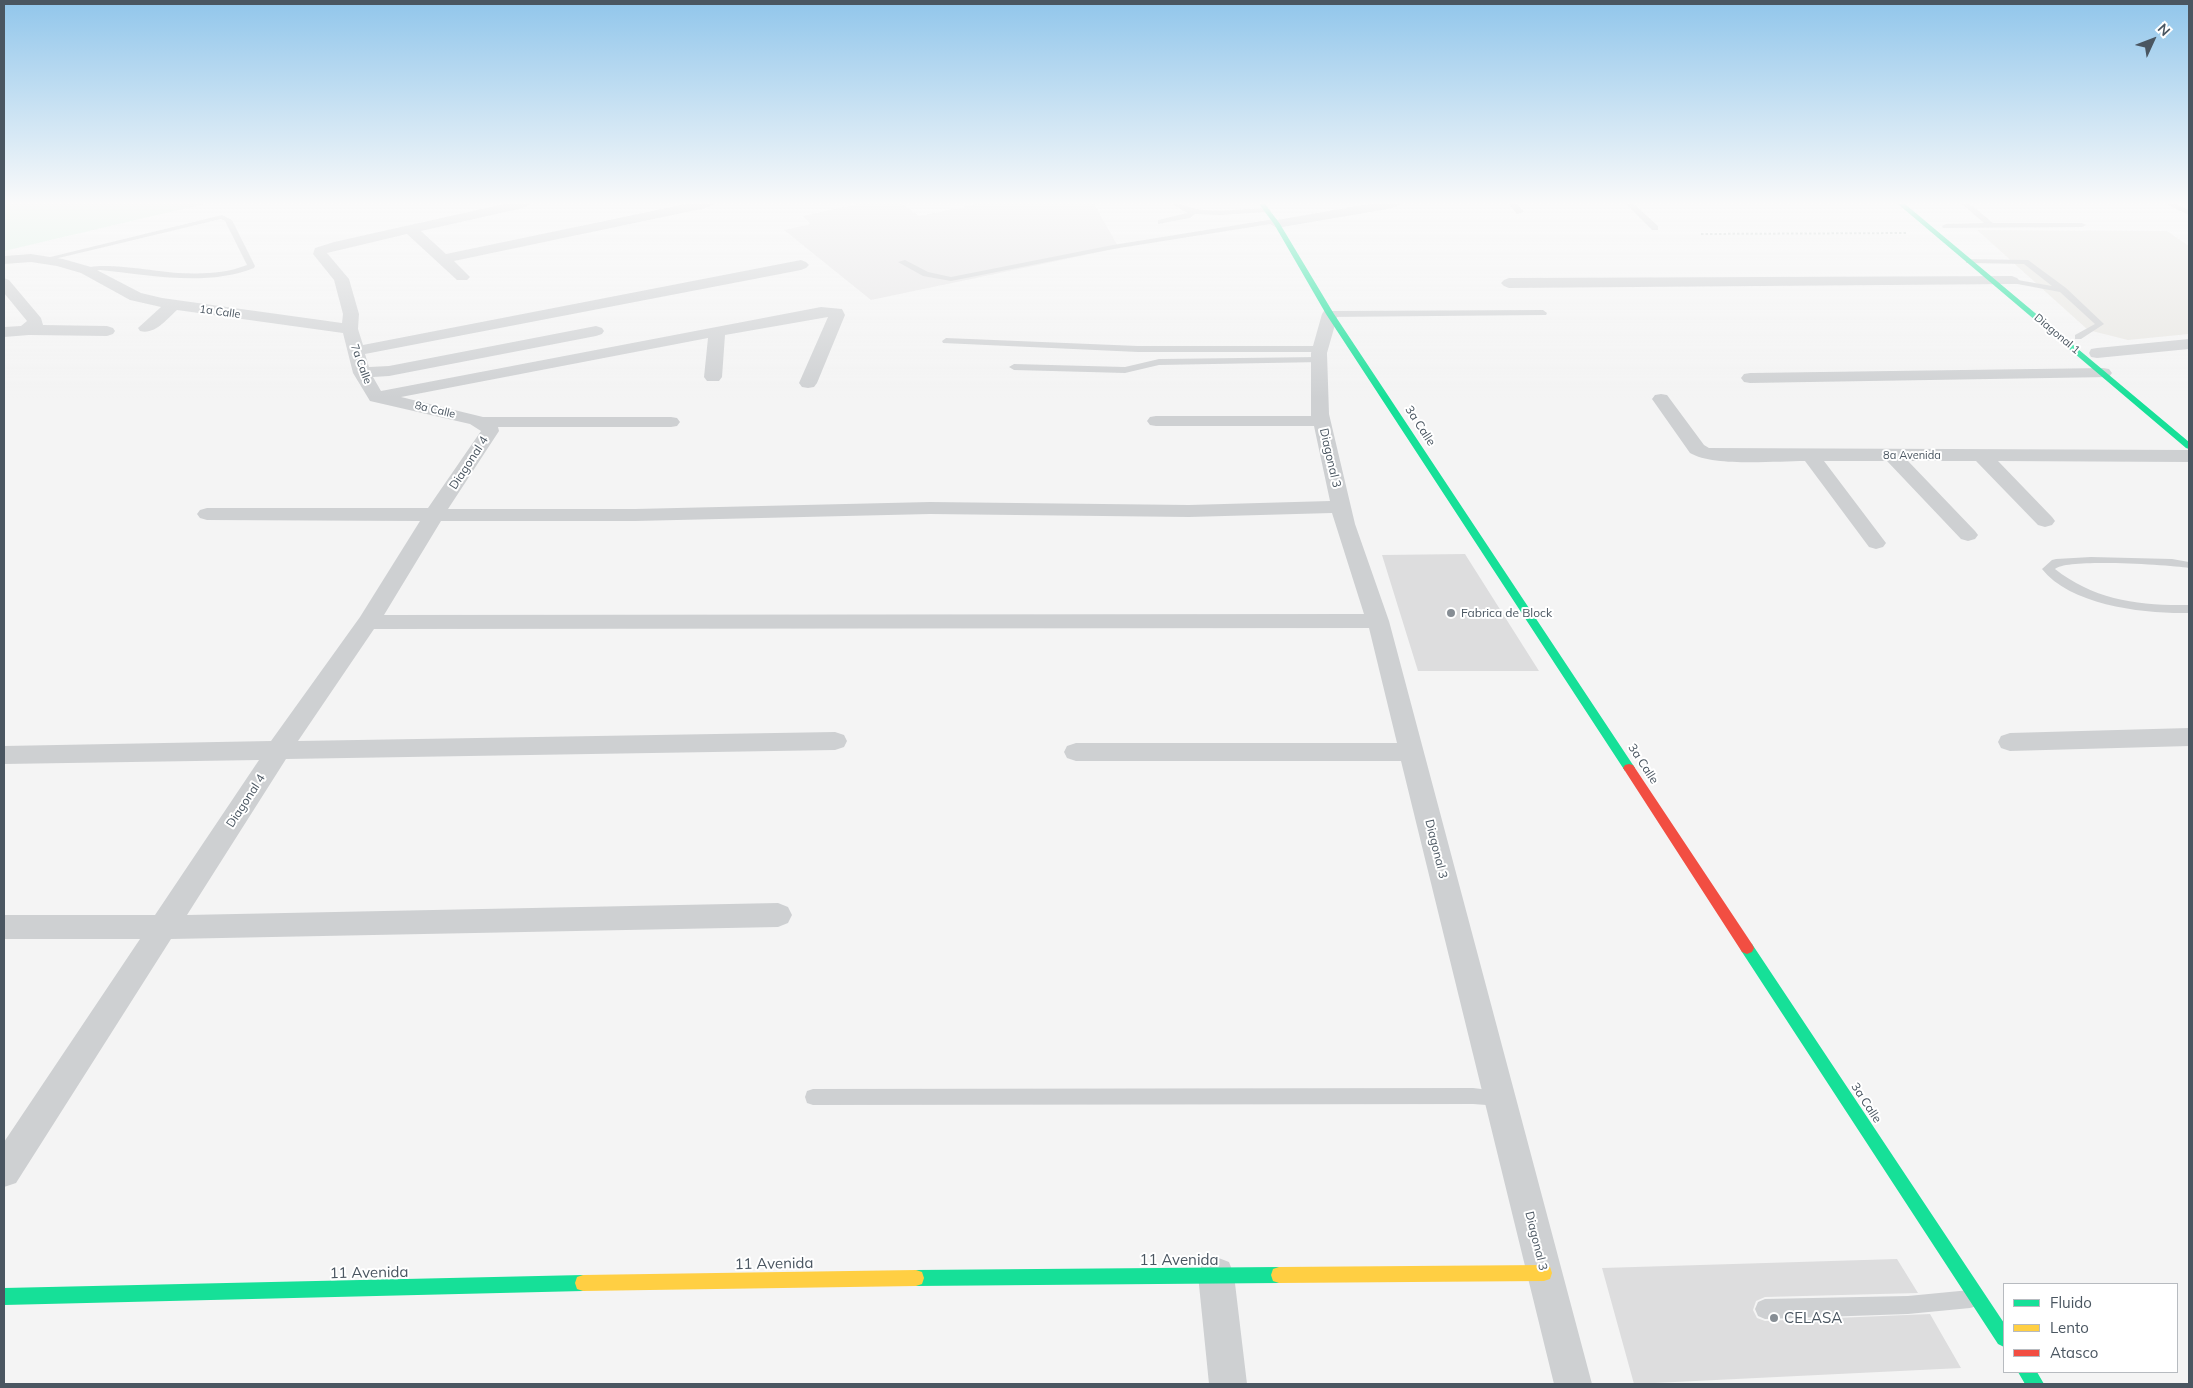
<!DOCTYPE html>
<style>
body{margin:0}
#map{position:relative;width:2193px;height:1388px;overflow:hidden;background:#f4f4f4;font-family:Mulish,sans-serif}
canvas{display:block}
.frame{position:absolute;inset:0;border:5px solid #4a5661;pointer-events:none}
.legend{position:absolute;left:2003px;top:1283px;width:175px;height:90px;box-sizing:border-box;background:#fff;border:1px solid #b7bbc0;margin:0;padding:6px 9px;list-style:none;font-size:15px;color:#4a5661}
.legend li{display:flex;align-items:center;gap:10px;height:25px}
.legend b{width:25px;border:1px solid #b7bbc0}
.north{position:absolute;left:2128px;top:15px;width:50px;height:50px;-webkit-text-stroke:4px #fff;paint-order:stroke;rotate:47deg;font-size:14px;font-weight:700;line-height:20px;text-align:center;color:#4a5661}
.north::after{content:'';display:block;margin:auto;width:18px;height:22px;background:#4a5661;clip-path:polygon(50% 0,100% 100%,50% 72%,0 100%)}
</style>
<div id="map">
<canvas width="2193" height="1388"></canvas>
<div class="frame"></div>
<ul class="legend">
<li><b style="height:6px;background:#16e098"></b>Fluido</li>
<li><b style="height:6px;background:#ffcf43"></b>Lento</li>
<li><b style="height:6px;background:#f24e42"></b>Atasco</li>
</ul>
<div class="north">N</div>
</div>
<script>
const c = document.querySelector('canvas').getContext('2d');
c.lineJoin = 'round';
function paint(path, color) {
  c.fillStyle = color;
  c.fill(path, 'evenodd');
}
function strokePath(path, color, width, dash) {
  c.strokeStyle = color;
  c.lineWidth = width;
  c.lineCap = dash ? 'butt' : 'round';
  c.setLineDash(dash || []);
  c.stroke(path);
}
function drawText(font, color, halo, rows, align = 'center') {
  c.font = font + ' Mulish,sans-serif';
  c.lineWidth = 4;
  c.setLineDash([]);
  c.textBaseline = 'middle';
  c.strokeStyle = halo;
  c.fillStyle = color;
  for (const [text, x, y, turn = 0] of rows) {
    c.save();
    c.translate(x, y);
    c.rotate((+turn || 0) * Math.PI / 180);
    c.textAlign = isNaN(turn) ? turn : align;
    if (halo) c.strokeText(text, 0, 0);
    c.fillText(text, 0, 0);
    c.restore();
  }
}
const commercial = new Path2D(`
 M1977,230L2167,231L2189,246V334L2128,340L2088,330Z`);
const education = new Path2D(`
 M857,204H902L919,216L979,204H1094L1119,248L871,300L784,230L810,224L803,216Z`);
const green = new Path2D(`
 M4,204H204L4,251Z`);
const building = new Path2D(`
 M1465,554L1539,671H1418L1382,555Z
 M1897,1259L1918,1293L1765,1297L1756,1301L1753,1310L1757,1318L1765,1321L1930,1314L1961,1368L1634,1384L1602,1268Z`);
const path = new Path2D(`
 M1701,234L1907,233`);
const lane = new Path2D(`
 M1173,204C1184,204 1193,209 1203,210C1224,212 1245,209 1266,208L1270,210L1266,212L1219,215L1195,214L1190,218L1158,224V220L1187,213Z
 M1509,204H1517L1524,212L1517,214Z
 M1626,204H1634L1658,226V230H1652Z
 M1962,204H1970L1993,223H2082L2086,225L2082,227L1943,228L1942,226L1946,224L1984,223Z
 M2166,204H2176L2189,210V215Z
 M222,215L232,220L255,266L254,268C205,287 151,275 100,270L86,272L82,270C95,260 158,272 178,273C201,274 224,274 247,265L225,221L221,219L42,262L38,260Z
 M1274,219H1277V223L1113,249L951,281L923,276L898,262L905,260L928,272L951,277L1113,245Z
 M1966,259L2028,260L2066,288L2104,324L2081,339H2075V335L2095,324L2060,292L2012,283L2008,281L2012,279L2052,286L2024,264L1969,263H1966Z
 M1543,310L1547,313L1546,315L1330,317L1326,314L1330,311Z
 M946,338L1138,346H1320L1324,349L1320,352H1138L943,343L942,341Z
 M1319,357L1323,360L1322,362L1159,365L1125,373L1014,370L1009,367L1014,364L1125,367L1159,359Z
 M2091,557L2172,559L2189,562V568C2169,565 2067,558 2055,569C2094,600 2140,606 2189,605V613C2146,614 2071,606 2042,569L2052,560L2056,559Z
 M1473,1088L1506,1092L1508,1098L1506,1104L1500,1106L1473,1104L813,1105L807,1103L805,1097L807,1091L813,1089Z
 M1970,1290L1977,1292L1979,1299L1977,1306L1970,1308L1908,1314L1765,1319L1758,1316L1755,1309L1758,1302L1765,1299L1908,1296Z`);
const street = new Path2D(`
 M504,204H530L523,208L421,231L446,254L686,204H713L706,208L454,261L470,277L467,280H457L407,234L327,253L349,279L359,314L358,329L363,345L801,260L806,262L809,265L806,268L801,270L365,354L369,367L389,366L596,326L602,328L604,331L602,334L596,336L389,376L373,377L381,391L821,307L842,309L845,315L817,383L814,387L808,388L802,387L799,383L828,317L725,335L722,377L719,381H707L704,377L708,338L401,397L483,417H671L677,418L680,422L677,426L671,427H498L499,431L448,509H635L930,502L1189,505L1330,501L1314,426H1156L1150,425L1147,421L1150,417L1156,416H1311V353L1322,314L1324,311H1336L1338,314L1327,353L1329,414L1355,524L1389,621L1592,1384H1554L1401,761H1076L1067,758L1064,752L1067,746L1076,743H1397L1369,628L374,629L298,741L835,732L844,735L847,741L844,747L835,750L286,759L187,915L778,903L788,907L792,915L788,923L778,927L171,939L16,1183L4,1187V1142L140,939H4V915H155L259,760L4,764V746L271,741L360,617L420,521L207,520L200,518L197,514L200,510L207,508H428L481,431L470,424L370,401L353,373L343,333L177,310C167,319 155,335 140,331L138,328L161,307L130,300L81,273L57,266L31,262L4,264V256L31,254L63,259L91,267L141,293L162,298L342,323L343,314L334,280L313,254L315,248L334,242ZM1332,513L1364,614L384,615L441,521H635L930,514L1189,517Z
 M1369,204H1400L1393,208L1277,228L1270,224L1277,220Z
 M2012,276L2017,278L2020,281L2017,284L1509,288L1504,286L1501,283L1504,280L1509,278Z
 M4,278L9,280L41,318L43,325L107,326L113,328L115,331L113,334L107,336L29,335L4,337V327L21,326L27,321L4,293Z
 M2189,339V349L2097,358L2091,357L2089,353L2091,349L2097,348Z
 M2103,368L2109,369L2112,373L2109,377L1750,383L1744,382L1741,378L1744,374L1750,373Z
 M1661,394L1667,395L1704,445L1709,448L2189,450V462L1998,461L2052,517L2055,521L2052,525L2045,527L2038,525L1976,461H1908L1975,531L1978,535L1975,539L1968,541L1961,539L1887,461H1824L1886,543L1883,547L1876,549L1869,547L1805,461C1775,461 1714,467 1690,453L1652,399L1655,395Z
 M2189,728V746L2010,751L2001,748L1998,742L2001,736L2010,733Z
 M1216,1257L1229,1262L1234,1275L1247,1384H1209L1198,1275L1203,1262Z`);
const fast = new Path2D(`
 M1259,204H1265L1280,224L1334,314L1633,765L1635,768L1633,771H1625L1326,314L1274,224Z
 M1898,204H1905L2189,442V449L2186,448Z
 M1747,942L1752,944L2004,1323V1347L1998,1344L1742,952L1740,948L1742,944Z
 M1279,1267L1285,1269L1287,1275L1285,1281L1279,1283L916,1286L910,1284L908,1278L910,1272L916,1270Z
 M583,1275L589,1277L591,1283L589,1289L583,1291L4,1305V1288Z
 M2018,1372H2037L2044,1384H2025Z`);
const slow = new Path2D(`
 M1544,1265L1550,1267L1552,1273L1550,1279L1544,1281L1279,1283L1273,1281L1271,1275L1273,1269L1279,1267Z
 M916,1270L922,1272L924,1278L922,1284L916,1286L583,1291L577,1289L575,1283L577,1277L583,1275Z`);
const jam = new Path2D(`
 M1629,764L1633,765L1752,944L1754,948L1752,952L1747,954L1742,952L1625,771L1623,768L1625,765Z`);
const markers = [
 [1451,613,5,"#868d94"],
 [1774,1318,5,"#868d94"]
];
const farStreetnames = [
 ["1a Calle",220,312,8],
 ["Diagonal 1",2057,334,40],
 ["7a Calle",361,364,70],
 ["8a Calle",435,410,13],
 ["8a Avenida",1912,456]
];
const streetNames = [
 ["3a Calle",1420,426,57],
 ["Diagonal 3",1330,458,77],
 ["Diagonal 4",469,463,-57],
 ["3a Calle",1643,764,57],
 ["Diagonal 4",246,801,-57],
 ["Diagonal 3",1436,849,76],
 ["3a Calle",1866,1103,57],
 ["Diagonal 3",1536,1241,76]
];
const poiNames = [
 ["Fabrica de Block",1461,613]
];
const nearStreetnames = [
 ["11 Avenida",1179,1260],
 ["11 Avenida",774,1264,-1],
 ["11 Avenida",369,1273,-1]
];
const nearPoinames = [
 ["CELASA",1784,1318]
];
paint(commercial, '#e8e7e3');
paint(education, '#e6e5e6');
paint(green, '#d9f2e3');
paint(building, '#ddddde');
strokePath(path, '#bcc7c4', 2, [2.5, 2]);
paint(lane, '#ced0d2');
paint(street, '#ced0d2');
paint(fast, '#16e098');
paint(slow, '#ffcf43');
paint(jam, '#f24e42');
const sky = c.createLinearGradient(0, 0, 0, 398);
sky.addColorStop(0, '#91c6eb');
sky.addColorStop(0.51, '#fafafa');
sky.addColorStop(1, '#fafafa00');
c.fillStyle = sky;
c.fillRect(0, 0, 2193, 398);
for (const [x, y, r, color] of markers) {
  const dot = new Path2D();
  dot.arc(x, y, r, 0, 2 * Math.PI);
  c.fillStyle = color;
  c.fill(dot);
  strokePath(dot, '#fff', 2);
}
drawText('11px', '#4a5661', '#fff', farStreetnames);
drawText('12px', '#4a5661', '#fff', streetNames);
drawText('12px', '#4a5661', '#fff', poiNames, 'left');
drawText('15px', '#4a5661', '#fff', nearStreetnames);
drawText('15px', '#4a5661', '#fff', nearPoinames, 'left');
</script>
